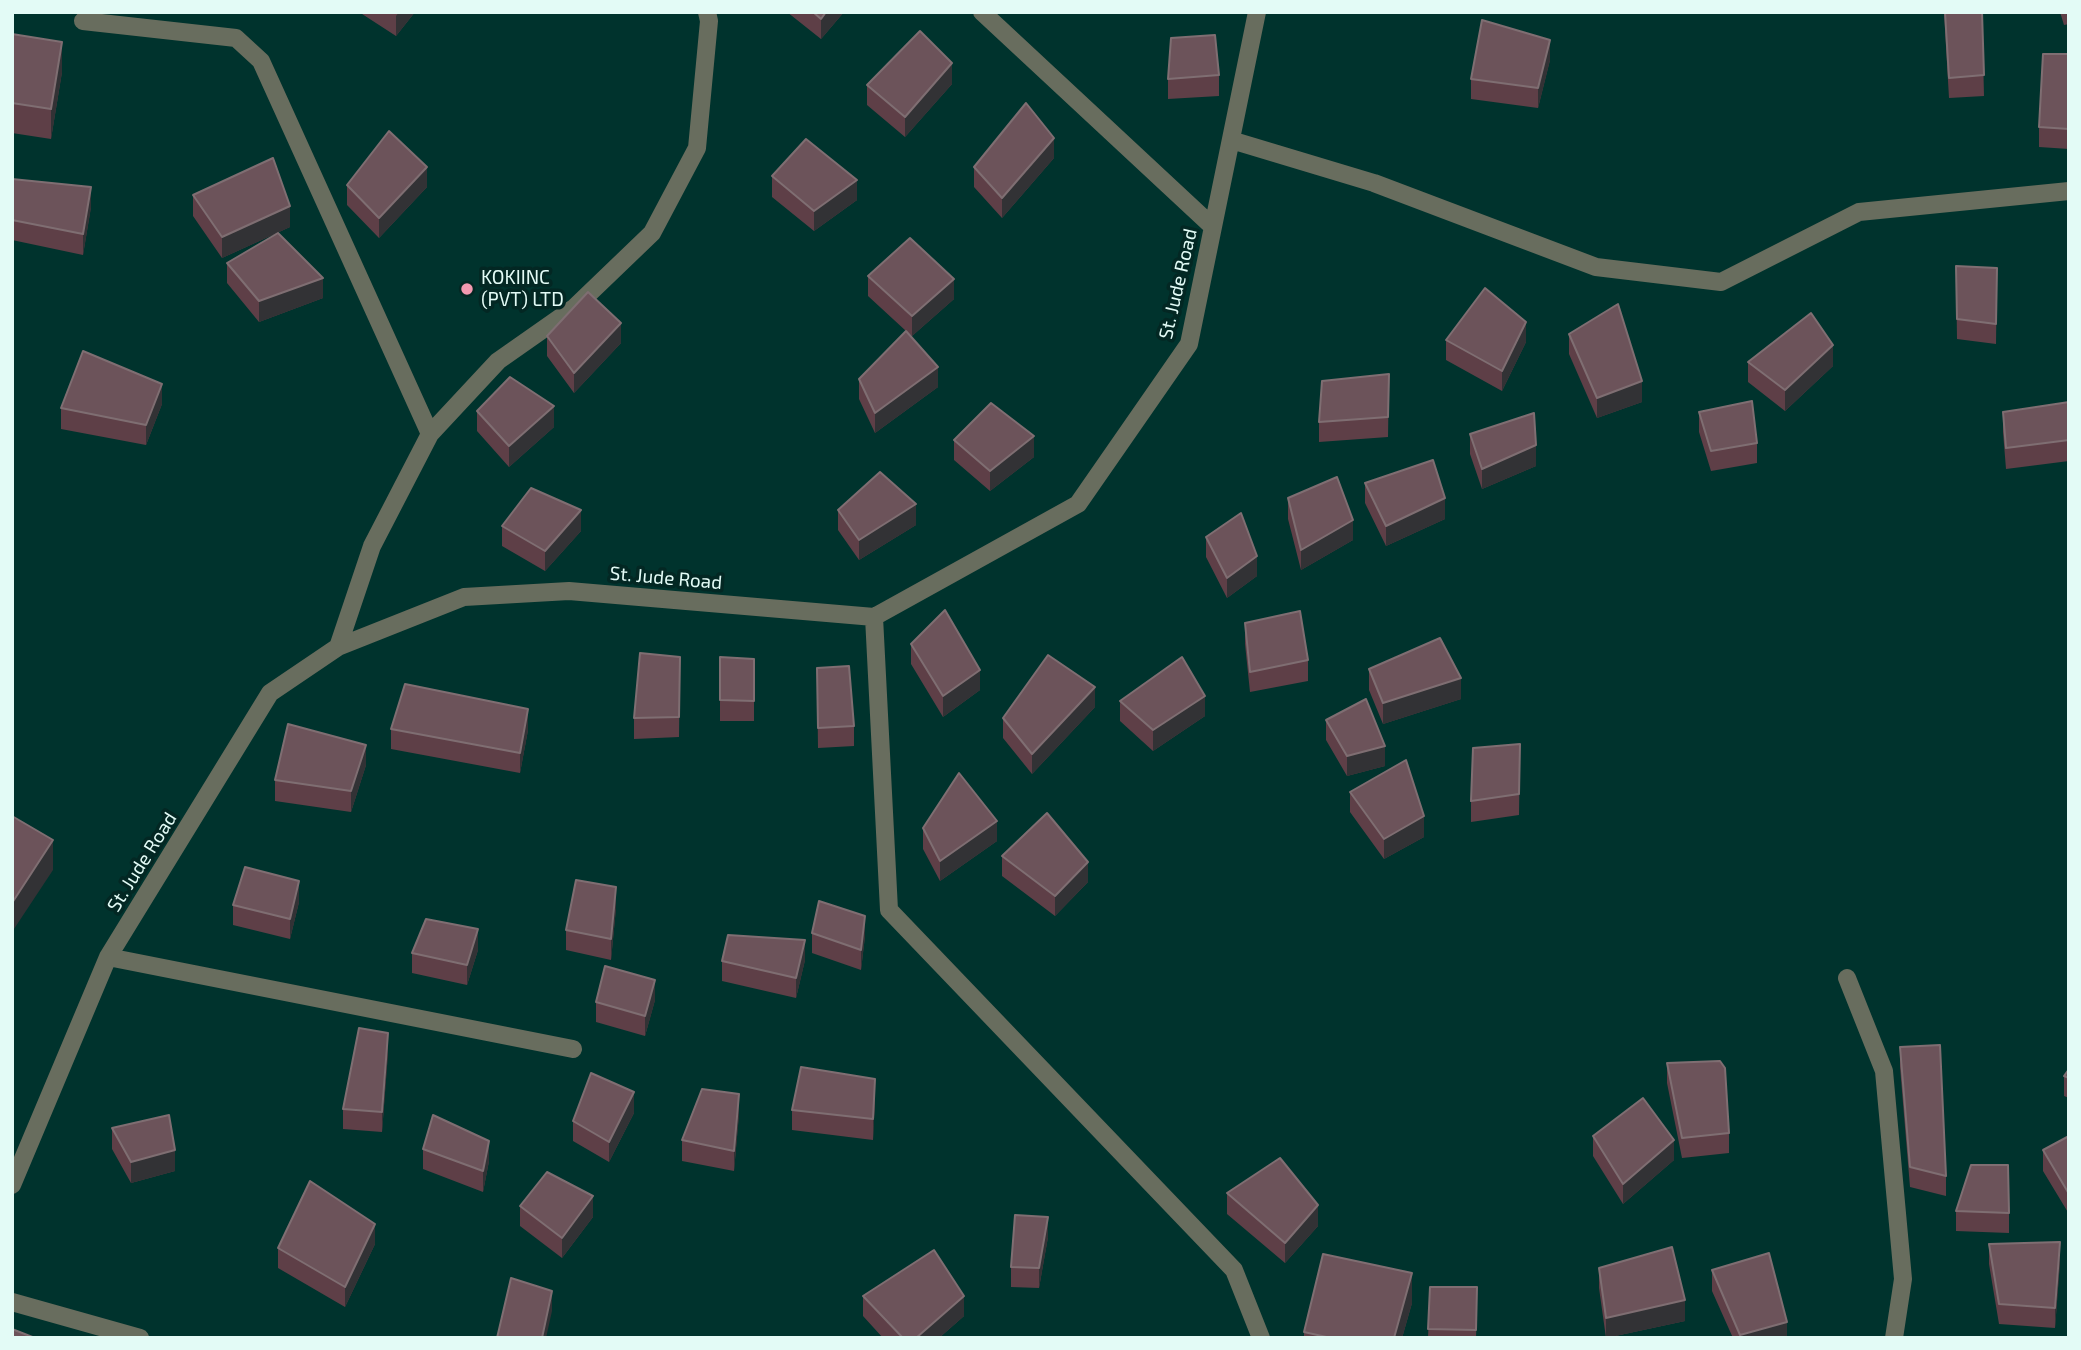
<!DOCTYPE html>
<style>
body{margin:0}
#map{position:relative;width:2081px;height:1350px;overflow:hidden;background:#00332d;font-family:"Exo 2",sans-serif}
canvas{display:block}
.frame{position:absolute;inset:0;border:14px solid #e3fbf6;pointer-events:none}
</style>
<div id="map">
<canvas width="2081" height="1350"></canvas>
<div class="frame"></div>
</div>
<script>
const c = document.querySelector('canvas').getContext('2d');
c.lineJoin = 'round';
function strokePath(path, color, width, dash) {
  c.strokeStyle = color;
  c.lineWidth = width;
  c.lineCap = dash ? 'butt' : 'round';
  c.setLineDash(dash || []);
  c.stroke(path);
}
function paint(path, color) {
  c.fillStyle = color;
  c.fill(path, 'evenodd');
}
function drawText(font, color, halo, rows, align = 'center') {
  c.font = font + ' "Exo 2",sans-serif';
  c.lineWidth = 7;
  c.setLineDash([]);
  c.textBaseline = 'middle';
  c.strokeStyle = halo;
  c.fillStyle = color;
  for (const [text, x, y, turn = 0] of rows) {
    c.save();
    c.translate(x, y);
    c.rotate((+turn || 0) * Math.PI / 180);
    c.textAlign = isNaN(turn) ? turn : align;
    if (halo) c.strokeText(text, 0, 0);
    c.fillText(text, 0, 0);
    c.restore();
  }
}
const minor = new Path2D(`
 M982,12L1213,227
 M83,21L236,38L261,61L430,434
 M1231,140L1374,183L1596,267L1721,282L1859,212L2069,191
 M874,617L889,910L1234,1270L1261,1338
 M338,647L372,546L430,434L498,361L575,307L652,233L697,148L709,21L707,12
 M108,957L573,1049
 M1847,978L1884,1071L1903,1279L1894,1338
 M12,1185L108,957L270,693L338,647L464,597L569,591L874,617L1078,504L1189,344L1257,12
 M12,1302L140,1338`);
const wall = new Path2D(`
 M359,12H415L396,36Z
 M787,12H844L821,39Z
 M1944,12H1982L1984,96L1949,98Z
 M2060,12H2069V24L2064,25Z
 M12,34L62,72L51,139L12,133Z
 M2069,54V149L2039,147V127Z
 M1550,60L1538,108L1471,99V79Z
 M1219,75V96L1168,99V79Z
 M952,84L905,137L867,105V85Z
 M1054,158L1002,218L974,187V167Z
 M772,176L857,200L814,231L772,197Z
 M12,179L91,207L83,255L12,240Z
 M347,185L427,187L379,238L347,205Z
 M193,195L290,227L222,258L193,216Z
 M2067,232H2069V263L2067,252Z
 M227,263L323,298L259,322L227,283Z
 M1956,266L1997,268L1996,344L1957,339Z
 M868,276L954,299L912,336L906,331L938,387L875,433L859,399V379L906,331L868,296Z
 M1569,334L1642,402L1597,418L1569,354Z
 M547,336L621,343L574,393L547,356Z
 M1446,340L1526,342L1502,391L1446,360Z
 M1748,362L1833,366L1785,411L1748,382Z
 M1389,374L1388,437L1319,442V422Z
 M2069,402V461L2006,469L2003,432V412Z
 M162,404L146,445L61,429V408Z
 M477,411L554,427L509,467L477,431Z
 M1699,412L1757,443V463L1711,471L1699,432Z
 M1470,434L1536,466L1482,489L1470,454Z
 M954,440L1034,457L990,491L954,460Z
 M1365,483L1445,519L1386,546L1365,503Z
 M1288,498L1353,540L1301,570L1288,519Z
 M838,510L916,525L859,560L838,530Z
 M502,526L581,531L545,571L502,546Z
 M1206,537L1257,576L1227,598L1206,557Z
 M1245,623L1308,660V681L1250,692L1245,644Z
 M911,644L980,690L943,717L911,664Z
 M680,657L679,737L634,739V718Z
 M720,657L754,659V721H720Z
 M817,668L854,726V746L818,748Z
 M1369,669L1461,699L1383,724L1369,690Z
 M1120,701L1205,716L1153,751L1120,721Z
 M1095,707L1032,774L1003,738V718Z
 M1326,720L1385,766L1347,776L1326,740Z
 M391,729L528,730L520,773L391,749Z
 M1520,744L1519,815L1471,822V801Z
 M366,765L351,812L275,801V780Z
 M1350,792L1424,837L1384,859L1350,812Z
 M923,828L997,841L940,881L923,849Z
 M1002,856L1088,882L1055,916L1002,876Z
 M299,902L290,939L233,925V905Z
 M616,908L611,960L566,950V930Z
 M812,933L865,936L861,970L812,953Z
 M478,950L467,985L412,973V953Z
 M805,960L796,998L722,981V961Z
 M655,1000L645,1036L596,1022V1002Z
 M1900,1047L1946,1176V1196L1910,1187L1900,1067Z
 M388,1053L382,1132L343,1129V1109Z
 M1667,1063L1729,1133V1153L1682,1158L1667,1083Z
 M2069,1069V1098L2064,1096V1076Z
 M875,1099L873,1140L792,1130V1110Z
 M634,1113L609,1162L573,1141V1121Z
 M739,1114L734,1171L682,1161V1140Z
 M112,1128L175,1171L131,1183L112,1149Z
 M1593,1136L1674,1160L1623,1204L1593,1156Z
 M2069,1136V1214L2043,1171V1150Z
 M423,1149L489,1161L483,1192L423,1169Z
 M1227,1193L1318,1226L1285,1263L1227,1214Z
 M520,1206L593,1217L562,1258L520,1226Z
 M1956,1211L2009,1213V1233L1956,1231Z
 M1048,1237L1039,1288L1011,1287V1267Z
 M375,1244L345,1307L278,1268V1248Z
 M1989,1244L2060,1262L2055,1328L1999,1324L1989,1264Z
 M1599,1268L1685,1321L1606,1338L1599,1288Z
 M1712,1270L1787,1338H1733L1712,1291Z
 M1430,1287L1477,1307L1476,1338H1428Z
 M863,1296L964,1316L939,1338H883L863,1316Z
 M1412,1303L1402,1338H1304V1332Z`);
const shadedWall = new Path2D(`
 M399,12H415L396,36V16Z
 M826,12H844L821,39V19Z
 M1550,40V60L1538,108V88Z
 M62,42V72L51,139V109Z
 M952,63V84L905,137V117Z
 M1054,138V158L1002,218V198Z
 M427,167V187L379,238V218Z
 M857,180V200L814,231V211Z
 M91,187V207L83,255V234Z
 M290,206V227L222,258V237Z
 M323,278V298L259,322V301Z
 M954,279V299L912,336V316Z
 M1526,322V342L1502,391V371Z
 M621,323V343L574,393V373Z
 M1833,345V366L1785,411V390Z
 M938,367V387L875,433V413Z
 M1642,381V402L1597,418V398Z
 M162,384V404L146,445V425Z
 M554,406V427L509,467V446Z
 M1034,436V457L990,491V471Z
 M1536,445V466L1482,489V469Z
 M1445,498V519L1386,546V526Z
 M916,504V525L859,560V540Z
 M581,510V531L545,571V551Z
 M1353,520V540L1301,570V550Z
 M1257,556V576L1227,598V578Z
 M980,670V690L943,717V696Z
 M1461,678V699L1383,724V703Z
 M1095,687V707L1032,774V754Z
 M1205,696V716L1153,751V730Z
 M528,709V730L520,773V753Z
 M366,745V765L351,812V791Z
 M1385,746V766L1347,776V756Z
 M1424,816V837L1384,859V839Z
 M997,821V841L940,881V861Z
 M53,840V870L12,932V903Z
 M1088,862V882L1055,916V896Z
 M299,881V902L290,939V919Z
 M616,887V908L611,960V939Z
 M865,916V936L861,970V950Z
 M478,929V950L467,985V965Z
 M805,940V960L796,998V978Z
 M655,980V1000L645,1036V1016Z
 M388,1033V1053L382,1132V1112Z
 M875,1079V1099L873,1140V1119Z
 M634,1092V1113L609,1162V1142Z
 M739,1094V1114L734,1171V1151Z
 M1674,1140V1160L1623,1204V1184Z
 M489,1141V1161L483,1192V1171Z
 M175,1150V1171L131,1183V1162Z
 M593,1196V1217L562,1258V1238Z
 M1318,1205V1226L1285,1263V1243Z
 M1048,1217V1237L1039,1288V1268Z
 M375,1224V1244L345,1307V1287Z
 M2060,1242V1262L2055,1328V1308Z
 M1412,1273V1303L1402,1338H1394Z
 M552,1291V1311L546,1338H542Z
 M964,1296V1316L939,1338H916Z
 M1685,1300V1321L1606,1338V1318Z
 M1787,1322V1338H1740V1335Z`);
const building = new Path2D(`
 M813,12H826L821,19Z
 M1945,12H1982L1984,75L1949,78Z
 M1482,20L1550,40L1538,88L1471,79Z
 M920,31L952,63L905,117L867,85Z
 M12,34L62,42L51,109L12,103Z
 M1215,35L1219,75L1168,79L1171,38Z
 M2043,54H2069V129L2039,127Z
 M1026,103L1054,138L1002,198L974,167Z
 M389,131L427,167L379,218L347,185Z
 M806,139L857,180L814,211L772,176Z
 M273,158L290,206L222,237L193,195Z
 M12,179L91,187L83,234L12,220Z
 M278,233L323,278L259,301L227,263Z
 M910,238L954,279L912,316L868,276Z
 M1956,266L1997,268L1996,324L1957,319Z
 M1485,288L1526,322L1502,371L1446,340Z
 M588,292L621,323L574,373L547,336Z
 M1618,304L1642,381L1597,398L1569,334Z
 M1811,313L1833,345L1785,390L1748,362Z
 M906,331L938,367L875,413L859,379Z
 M83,351L162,384L146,425L61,408Z
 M1389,374L1388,417L1319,422L1322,381Z
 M510,377L554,406L509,446L477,411Z
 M1752,401L1757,443L1711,451L1699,412Z
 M2069,402V440L2006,448L2003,412Z
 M991,403L1034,436L990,471L954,440Z
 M1534,413L1536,445L1482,469L1470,434Z
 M1433,460L1445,498L1386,526L1365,483Z
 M880,472L916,504L859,540L838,510Z
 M1337,477L1353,520L1301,550L1288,498Z
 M531,488L581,510L545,551L502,526Z
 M1241,513L1257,556L1227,578L1206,537Z
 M945,610L980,670L943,696L911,644Z
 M1300,611L1308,660L1250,672L1245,623Z
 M1440,638L1461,678L1383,703L1369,669Z
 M640,653L680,657L679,717L634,718Z
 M1048,655L1095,687L1032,754L1003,718Z
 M720,657L754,659V701L720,700Z
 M1182,657L1205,696L1153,730L1120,701Z
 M849,666L854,726L818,728L817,668Z
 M405,684L528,709L520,753L391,729Z
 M1366,699L1385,746L1347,756L1326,720Z
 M288,724L366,745L351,791L275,780Z
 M1520,744L1519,794L1471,801L1473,748Z
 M1406,760L1424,816L1384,839L1350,792Z
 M959,773L997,821L940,861L923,828Z
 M1047,813L1088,862L1055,896L1002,856Z
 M12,816L53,840L12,903Z
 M245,867L299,881L290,919L233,905Z
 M576,880L616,887L611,939L566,930Z
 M819,901L865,916L861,950L812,933Z
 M426,919L478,929L467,965L412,953Z
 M728,935L805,940L796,978L722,961Z
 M605,966L655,980L645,1016L596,1002Z
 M359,1028L388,1033L382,1112L343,1109Z
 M1940,1045L1946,1176L1910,1167L1900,1047Z
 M1720,1061L1725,1068L1729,1133L1682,1138L1667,1063Z
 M801,1067L875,1079L873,1119L792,1110Z
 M2069,1069V1078L2064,1076Z
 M591,1073L634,1092L609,1142L573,1121Z
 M702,1089L739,1094L734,1151L682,1140Z
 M1643,1098L1674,1140L1623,1184L1593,1136Z
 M169,1115L175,1150L131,1162L112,1128Z
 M433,1115L489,1141L483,1171L423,1149Z
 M2069,1136V1194L2043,1150Z
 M1280,1158L1318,1205L1285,1243L1227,1193Z
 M1971,1165H2008L2009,1213L1956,1211Z
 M547,1172L593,1196L562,1238L520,1206Z
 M310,1181L375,1224L345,1287L278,1248Z
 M1015,1215L1048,1217L1039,1268L1011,1267Z
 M2060,1242L2055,1308L1999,1304L1989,1244Z
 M1672,1247L1685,1300L1606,1318L1599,1268Z
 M934,1250L964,1296L916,1338H903L863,1296Z
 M1769,1253L1787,1322L1740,1335L1712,1270Z
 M1323,1254L1412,1273L1394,1338H1331L1304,1332Z
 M511,1278L552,1291L542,1338H497Z
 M1430,1287H1477L1476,1330L1428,1329Z
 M12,1329L35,1338H12Z`);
const markers = [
 [467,289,7,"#f29ab0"]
];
const poiNames = [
 ["KOKIINC",481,278],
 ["(PVT) LTD",481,300]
];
const streetNames = [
 ["St. Jude Road",1178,284,-77],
 ["St. Jude Road",666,578,5],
 ["St. Jude Road",142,862,-58]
];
strokePath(minor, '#686d5e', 18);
paint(wall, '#5e3f47');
paint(shadedWall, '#323235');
paint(building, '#6c535a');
strokePath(building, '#7f6e72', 2);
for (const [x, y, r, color] of markers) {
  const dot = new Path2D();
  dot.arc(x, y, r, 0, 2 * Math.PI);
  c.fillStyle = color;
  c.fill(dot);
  strokePath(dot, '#032723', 2.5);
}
drawText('19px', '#e3fbf6', '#032723', poiNames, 'left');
drawText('19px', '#e3fbf6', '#032723', streetNames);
</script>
